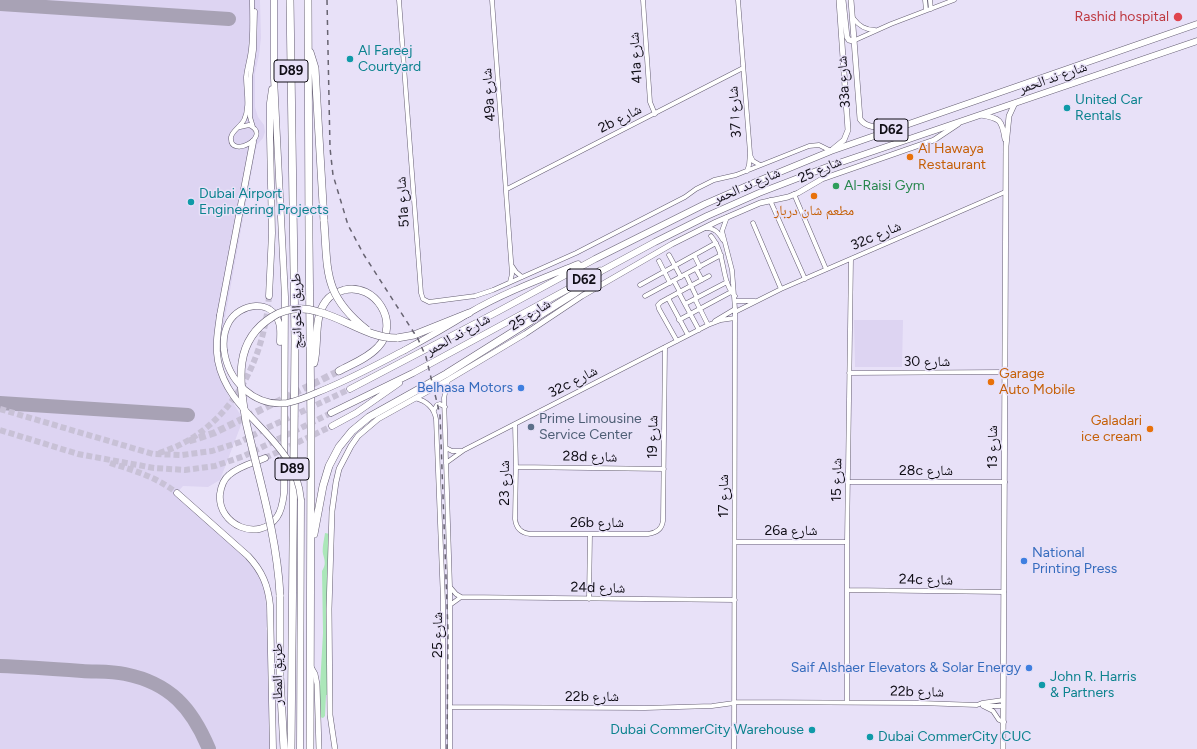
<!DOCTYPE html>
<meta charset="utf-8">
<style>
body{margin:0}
canvas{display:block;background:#e8e1f8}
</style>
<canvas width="1197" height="749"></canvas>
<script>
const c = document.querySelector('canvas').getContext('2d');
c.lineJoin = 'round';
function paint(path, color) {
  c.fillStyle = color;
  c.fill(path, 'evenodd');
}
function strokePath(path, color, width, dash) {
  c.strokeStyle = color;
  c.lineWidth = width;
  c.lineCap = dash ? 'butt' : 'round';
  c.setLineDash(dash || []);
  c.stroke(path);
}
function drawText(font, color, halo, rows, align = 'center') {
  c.font = font + ' Figtree,"Noto Naskh Arabic",sans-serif';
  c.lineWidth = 3;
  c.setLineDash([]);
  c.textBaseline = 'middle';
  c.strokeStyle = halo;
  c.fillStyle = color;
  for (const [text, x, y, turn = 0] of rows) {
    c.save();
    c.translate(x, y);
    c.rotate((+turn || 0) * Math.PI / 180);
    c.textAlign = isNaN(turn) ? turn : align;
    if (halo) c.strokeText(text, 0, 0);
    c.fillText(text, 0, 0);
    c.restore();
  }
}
const built = new Path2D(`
 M0,0H260L261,38L259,55L255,73V107L258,117L264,125L265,132L263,138L257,145L255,153L220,345V356L222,383L228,395L240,414L241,425L220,480L208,487L183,486L175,495L245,555L260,576L265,591L266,613L269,621L266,629L269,633L272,749H0Z
 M854,320H903L902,367H855Z`);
const green = new Path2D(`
 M325,533L330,534L328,695H326L325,716L323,718L320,717V686L323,633L322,571C326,565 325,561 323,554C322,548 324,540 325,533Z`);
const taxiway = new Path2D(`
 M0,4L229,19
 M0,403L188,415
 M0,666C27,667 55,669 82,671C96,672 111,671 125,674C170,683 192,708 209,749`);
const primaryTunnel = new Path2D(`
 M0,409L153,454L182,455L212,451L240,442L267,428L350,389
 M0,430L78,454L154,468L185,470L215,466L244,456L331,413
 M159,453C228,432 264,364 269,296
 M265,458L332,426
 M110,463C136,471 156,477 177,493`);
const trunkTunnel = new Path2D(`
 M189,441L214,433L339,371`);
const minor = new Path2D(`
 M399,0L421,293L423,299L429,302L475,296L493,290L576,253L685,197L696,189L714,180L736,175L809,146L819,145L831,151
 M492,0L512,274L510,282
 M643,0L650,102L655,114
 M738,0L750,153L749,165L747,171
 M925,0L926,10
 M930,0L931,9
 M853,18C859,26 865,30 875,30
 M853,41L891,24L954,0
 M240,127L249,125C274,136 229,160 231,137C232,131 241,126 244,120C250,107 246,91 246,77C247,67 250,59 251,49C253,33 252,16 252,0
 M253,127L250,117V78L254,50L255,11
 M750,155L753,161L760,165
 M507,189L743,68
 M794,194L826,269
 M770,200L805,279
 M727,217L722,231L732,270L735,309L734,749
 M753,223L781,289
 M706,228C715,228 719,233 723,240
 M711,236C727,255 720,281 735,296
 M669,255L681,277
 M694,255L700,267
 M659,261L670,283
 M512,266L516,272L522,277
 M696,269L702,280
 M686,275L697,298
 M674,281L680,292
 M640,285L716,243
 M679,293L699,330
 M645,296L721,255
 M668,298L688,335
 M695,299L708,325
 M735,301H755
 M685,304L727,282
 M735,312L781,289L1005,192
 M679,320L731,292
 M715,321L735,309
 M677,341L659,309L658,305L661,302L709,276
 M849,373L1005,372
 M448,380L444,398L450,587V749
 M415,398C427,401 434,407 436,419L443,601V749
 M434,410L437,405L440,404L445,407
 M515,424L516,467L515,519C516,528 521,533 530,534H648C656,533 662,529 663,521L665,347
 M446,448L452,451H462
 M446,463L464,450L708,325L721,320L735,318
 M516,467L664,469
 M848,482H1005
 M735,542H847
 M450,587L456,594L461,597L735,600
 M848,590L1004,592
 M589,599L590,534
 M450,605L461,597
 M734,702L920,703L977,705L982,703L1003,700
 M847,702V542L851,259
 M983,706L993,711L999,720L1004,722
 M985,706H1003
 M450,707L645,708L712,706L734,703`);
const tertiary = new Path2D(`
 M843,0L847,37L849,40L853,41
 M851,0L860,119C868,131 886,126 898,127
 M981,115C1000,118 1002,120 1005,139
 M833,149L844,140L848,130L839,0
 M311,667L315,674L317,684L319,749
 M335,749L330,715L329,609L332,511L336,482L339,469L351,446L358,436L378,419L448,380L525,334L582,296L672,244L716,222L760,203L788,197L798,193L822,179L934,140L958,124
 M1003,749L1006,146L1009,116L1015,103`);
const primary = new Path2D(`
 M269,296L272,233L270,136V103L272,89
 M220,315L253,142
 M224,350C223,341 224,331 229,322C240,303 272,298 279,323C281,329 280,336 280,342
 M405,350C427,338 448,326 469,313C503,293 541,279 578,264
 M350,389L497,312L595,259L705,204L758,181L831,151L1197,24
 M331,413L413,373L655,242L707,216L759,193L827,167L1197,41
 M332,426L356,413L399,383
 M265,458C253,463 239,466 229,475C224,479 221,487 220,494C217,525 259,543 277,517C282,510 283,501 284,493L285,297L274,78V0
 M177,493L248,556C262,571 268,585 270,605L273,749
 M300,749L301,500`);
const trunk = new Path2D(`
 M290,0L295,340L291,749
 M308,0L309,239L311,431L310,749
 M310,52L315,68L324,221
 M397,338L414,335L469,313
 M314,363C319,343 313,318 326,301C330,295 337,292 344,290C375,282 401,323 378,347C368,358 352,364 339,371
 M314,534L323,486L329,466L339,447L352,431L369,417L446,374L575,293L589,283L600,271
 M280,595V677L284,749`);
const rail = new Path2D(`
 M327,0L330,148L333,175L348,225L364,255L418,339L426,357L440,415L448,631L447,749`);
const primaryBridge = new Path2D(`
 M220,315C218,330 215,345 218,361C229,418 296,437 301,500
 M224,350C228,381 254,407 287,403C297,401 307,397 316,393C347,381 376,365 405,350`);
const trunkBridge = new Path2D(`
 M324,221C328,272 323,295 367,330
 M280,595C277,536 259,479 246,422C240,383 232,342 272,317C286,308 303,307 319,312C346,319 368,338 397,338`);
const markers = [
 [1178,17,5,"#e0444e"],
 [350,59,4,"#0f9aa8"],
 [1067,108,4,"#0f9aa8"],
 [910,157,4,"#e8710a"],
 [836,186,4,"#2e9e5b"],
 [814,196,4,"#e8710a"],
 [191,202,4,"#0f9aa8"],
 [991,382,4,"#e8710a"],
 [521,388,4,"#3f7fe0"],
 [531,427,4,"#5c6f8a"],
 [1150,429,4,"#e8710a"],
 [1024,561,4,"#3f7fe0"],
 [1029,668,4,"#3f7fe0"],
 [1042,685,4,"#0f9aa8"],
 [812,730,4,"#0f9aa8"],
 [870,737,4,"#0f9aa8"]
];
const shields = [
 [291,71,34],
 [891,130,34],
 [584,280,34],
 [292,469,34]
];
const shieldNames = [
 ["D89",291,71],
 ["D62",891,130],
 ["D62",584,280],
 ["D89",292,469]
];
const healthNames = [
 ["Rashid hospital",1169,17]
];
const cultureNames = [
 ["Al Fareej",358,51],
 ["Courtyard",358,67],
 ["United Car",1075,100],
 ["Rentals",1075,116],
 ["Dubai Airport",199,194],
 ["Engineering Projects",199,210],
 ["John R. Harris",1050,677],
 ["& Partners",1050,693],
 ["Dubai CommerCity Warehouse",804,730,"right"],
 ["Dubai CommerCity CUC",878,737]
];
const streetNames = [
 ["41a شارع",636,58,-94],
 ["شارع ند الحمر",1053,78,-19],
 ["33a شارع",844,82,-94],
 ["49a شارع",489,95,-94],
 ["شارع ا 37",735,112,-94],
 ["2b شارع",620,119,-27],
 ["شارع 25",820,170,-24],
 ["شارع ند الحمر",747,186,-23],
 ["51a شارع",403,202,-94],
 ["32c شارع",876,236,-23],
 ["طريق الخوانيج",297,311,-91],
 ["شارع 25",530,315,-33],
 ["شارع ند الحمر",458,335,-29],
 ["شارع 30",927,362],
 ["32c شارع",573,382,-27],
 ["شارع 19",653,437,-89],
 ["شارع 13",993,447,-90],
 ["28d شارع",590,457,1],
 ["28c شارع",926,471],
 ["شارع 15",837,480,-89],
 ["شارع 23",505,483,-90],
 ["شارع 17",724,496,-90],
 ["26b شارع",597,523],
 ["26a شارع",791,531],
 ["24c شارع",926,580,1],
 ["24d شارع",598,588,1],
 ["شارع 25",438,635,-90],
 ["طريق المطار",278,674,-90],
 ["22b شارع",917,692,1],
 ["22b شارع",592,697]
];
const foodNames = [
 ["Al Hawaya",918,149],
 ["Restaurant",918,165],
 ["مطعم شان دربار",814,211,"center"],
 ["Garage",999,374],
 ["Auto Mobile",999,390],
 ["Galadari",1142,421,"right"],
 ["ice cream",1142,437,"right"]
];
const leisureNames = [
 ["Al-Raisi Gym",844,186]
];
const shopNames = [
 ["Belhasa Motors",513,388],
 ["National",1032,553,"left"],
 ["Printing Press",1032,569,"left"],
 ["Saif Alshaer Elevators & Solar Energy",1021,668]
];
const serviceNames = [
 ["Prime Limousine",539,419],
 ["Service Center",539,435]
];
paint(built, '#ddd4f2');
paint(green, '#abe7b9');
strokePath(taxiway, '#a8a2b5', 14);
strokePath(primaryTunnel, '#c8c1d6', 6, [6, 3]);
strokePath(trunkTunnel, '#c8c1d6', 7, [7, 3.5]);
strokePath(minor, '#655e72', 5);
strokePath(tertiary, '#655e72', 6);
strokePath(primary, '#655e72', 7);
strokePath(trunk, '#655e72', 8);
strokePath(minor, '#fff', 4);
strokePath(tertiary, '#fff', 5);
strokePath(primary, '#fff', 6);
strokePath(trunk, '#fff', 7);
strokePath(rail, '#686472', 1.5, [5, 5]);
strokePath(primaryBridge, '#655e72', 7, []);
strokePath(trunkBridge, '#655e72', 8, []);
strokePath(primaryBridge, '#fff', 6);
strokePath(trunkBridge, '#fff', 7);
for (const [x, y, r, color] of markers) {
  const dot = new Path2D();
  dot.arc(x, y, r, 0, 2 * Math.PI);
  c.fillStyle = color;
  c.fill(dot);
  strokePath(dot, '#e8e1f8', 1.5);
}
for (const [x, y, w] of shields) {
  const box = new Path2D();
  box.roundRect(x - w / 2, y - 11, w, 22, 3);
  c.fillStyle = '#e8e1f8';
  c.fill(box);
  strokePath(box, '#100e16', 1);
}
drawText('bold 13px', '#100e16', null, shieldNames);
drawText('14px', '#be3a42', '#e8e1f8', healthNames, 'right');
drawText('14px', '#0d838f', '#e8e1f8', cultureNames, 'left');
drawText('14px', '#100e16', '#e8e1f8', streetNames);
drawText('14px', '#c56008', '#e8e1f8', foodNames, 'left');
drawText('14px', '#27864d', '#e8e1f8', leisureNames, 'left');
drawText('14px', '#366cbe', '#e8e1f8', shopNames, 'right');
drawText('14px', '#4e5e75', '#e8e1f8', serviceNames, 'left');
</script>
